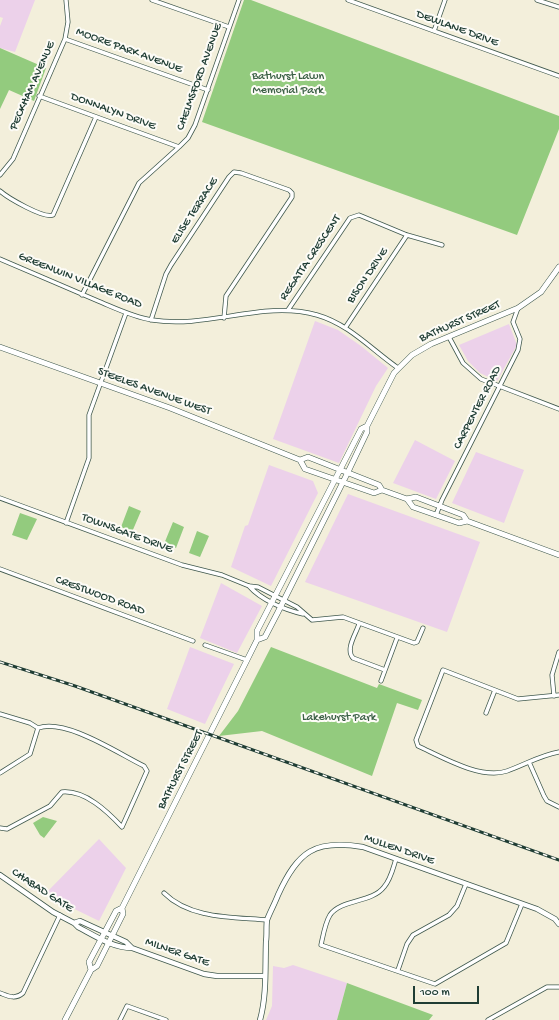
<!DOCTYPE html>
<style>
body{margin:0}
#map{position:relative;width:559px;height:1020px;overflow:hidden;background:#f3efdb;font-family:"Gochi Hand",sans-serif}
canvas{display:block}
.scale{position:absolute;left:413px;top:986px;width:66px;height:18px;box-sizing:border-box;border:2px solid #1f3d34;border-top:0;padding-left:5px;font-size:12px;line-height:14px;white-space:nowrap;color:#1f3d34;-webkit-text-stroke:3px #fdfcf7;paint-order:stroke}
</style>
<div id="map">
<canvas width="559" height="1020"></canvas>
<div class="scale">100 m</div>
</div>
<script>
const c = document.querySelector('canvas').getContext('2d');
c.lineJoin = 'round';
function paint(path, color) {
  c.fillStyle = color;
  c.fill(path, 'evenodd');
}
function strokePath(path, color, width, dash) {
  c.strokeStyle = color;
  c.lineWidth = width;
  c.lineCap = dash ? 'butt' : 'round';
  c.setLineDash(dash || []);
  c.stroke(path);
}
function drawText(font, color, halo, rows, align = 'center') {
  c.font = font + ' "Gochi Hand",sans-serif';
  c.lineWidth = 4;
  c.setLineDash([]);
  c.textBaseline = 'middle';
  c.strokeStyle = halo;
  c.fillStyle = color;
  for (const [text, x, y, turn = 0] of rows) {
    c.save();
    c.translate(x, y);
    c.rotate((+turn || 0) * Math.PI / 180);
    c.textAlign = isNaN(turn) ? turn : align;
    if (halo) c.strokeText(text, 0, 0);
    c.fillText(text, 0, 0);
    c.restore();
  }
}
const built = new Path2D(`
 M0,0H35L15,52L0,48V26L3,18L0,17Z
 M315,321L338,330L361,346L388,368L376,386L339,463L273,439Z
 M509,324L517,345L497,381L480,373L468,361L459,345Z
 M415,440L455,461L436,499L393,483Z
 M476,452L524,470L504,523L452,503Z
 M269,465L313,481L318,493L271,586L231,567L245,526L248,525Z
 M348,494L480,542L447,632L305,582Z
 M221,583L262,606L237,653L200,638Z
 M190,647L234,664L205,724L167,709Z
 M99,839L126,868L99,921L50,897L48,891Z
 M293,965L347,983L337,1020H266L272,1006L273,966L284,968Z`);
const green = new Path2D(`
 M244,0H251L559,116V129L517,235L202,122Z
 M0,48L46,68L34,101L9,90L0,109Z
 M129,506L141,511L132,532L121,527Z
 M20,513L37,519L27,540L12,535Z
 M173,522L184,527L176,548L164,544Z
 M197,531L209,536L200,557L189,553Z
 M271,647L377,688L379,684L422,700L418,710L397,703L372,776L262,731L219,736L238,711Z
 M43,817L57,821L44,838L40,835L33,823Z
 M347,983L433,1015L429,1020H337Z`);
const minor = new Path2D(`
 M152,0L229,27
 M348,0L559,76
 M537,0L559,7
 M434,31L445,0
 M65,39L208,90
 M39,96L179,147
 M0,175L13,159L65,39L68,22L66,0
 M0,191C8,198 44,219 53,215L96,117
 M0,259C33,273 65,287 98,301C115,308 133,317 152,320C209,329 262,300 317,315C349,324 372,350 398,368
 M82,295L139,183L179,147L188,138L195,125L239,0
 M288,310L350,218L359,215L407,235L442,245
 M151,320L166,274L171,265L229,177L234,172L241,173L289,190L292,193V197L226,296L224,318
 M345,328L407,235
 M449,337L463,363L481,379L559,409
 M0,498L182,565L222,575L249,586L258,587L297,607L312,620L343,617L414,643L417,642L423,628
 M436,515L442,500L518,350L520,339L513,322L518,308
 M66,523L89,458V415L126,313
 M0,569L193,641
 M249,586C261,600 285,610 303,614
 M359,624C356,634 345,649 353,658L385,670
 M205,645L247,660
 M381,681L397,638
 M559,695L518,699L443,670L416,740L418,746C442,757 481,780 507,771C524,765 541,755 559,752
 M554,696L552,675L559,652
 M486,713L495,690
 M0,714L30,723L38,728L30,754L0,773
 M529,762L544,796L547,801L559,807
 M0,828L7,829L50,806L62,792C85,790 107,811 122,827L147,771L144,766C119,754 66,718 38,728
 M396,859C393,868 391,879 384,887C372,903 341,899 330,915C325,923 323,936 321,945L435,984L506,943L522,904
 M164,893C190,919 233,917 267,920
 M398,970L407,944L413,935L449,915L457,906L466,884
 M0,993C8,996 15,1000 23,993L60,915
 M120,1020L127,1006L166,1020
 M488,1020L547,987H559`);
const tertiary = new Path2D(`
 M0,875L53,912L74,923L78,927C95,936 113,948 132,948
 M74,923L80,921L126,942L132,948L204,974L217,976H264
 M260,1020C267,995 265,967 266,941C267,935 266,927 267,920C270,912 275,903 278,895C298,851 315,839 363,847L537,909L555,919L559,924`);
const secondary = new Path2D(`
 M0,347L170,408L300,460L305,469L374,493L382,490
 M300,460L308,457L379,485L382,490L407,499L416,497L463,515L467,521
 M407,499L413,507L459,523L467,521L559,555
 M257,640L265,637L278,612L348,472L367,432V426L394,373L412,355L431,344L518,308L541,292L559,267
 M91,970L89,962L116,911L122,908
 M65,1020L91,970L97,966L123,914L122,908L247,660L257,640V631L361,429L367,426`);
const rail = new Path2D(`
 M0,662L75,686L559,860`);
const streetNames = [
 ["DEWLANE DRIVE",457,29,20],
 ["MOORE PARK AVENUE",129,51,20],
 ["CHELMSFORD AVENUE",200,77,-70],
 ["PECKHAM AVENUE",33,86,-66],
 ["DONNALYN DRIVE",113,112,20],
 ["ELISE TERRACE",195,211,-57],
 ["REGATTA CRESCENT",311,258,-56],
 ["BISON DRIVE",368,276,-56],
 ["GREENWIN VILLAGE ROAD",80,281,22],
 ["BATHURST STREET",460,322,-24],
 ["STEELES AVENUE WEST",154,392,20],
 ["CARPENTER ROAD",478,408,-63],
 ["TOWNSGATE DRIVE",127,534,20],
 ["CRESTWOOD ROAD",100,596,20],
 ["BATHURST STREET",181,770,-63],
 ["MULLEN DRIVE",399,850,19],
 ["CHABAD GATE",42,891,33],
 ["MILNER GATE",177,953,19]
];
const parkNames = [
 ["Bathurst Lawn",288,77],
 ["Memorial Park",288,91],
 ["Lakehurst Park",339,718]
];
paint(built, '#ecd1ea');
paint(green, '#93cb7e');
strokePath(minor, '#3f584d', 5);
strokePath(tertiary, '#3f584d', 6);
strokePath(secondary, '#3f584d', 6);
strokePath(minor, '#fff', 3.5);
strokePath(tertiary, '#fff', 4.5);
strokePath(secondary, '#fff', 5);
strokePath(rail, '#1f3d34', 3);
strokePath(rail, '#fdfcf7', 1.5, [4.5]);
drawText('12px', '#1f3d34', '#fdfcf7', streetNames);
drawText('12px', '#3c6046', '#fdfcf7', parkNames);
</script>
